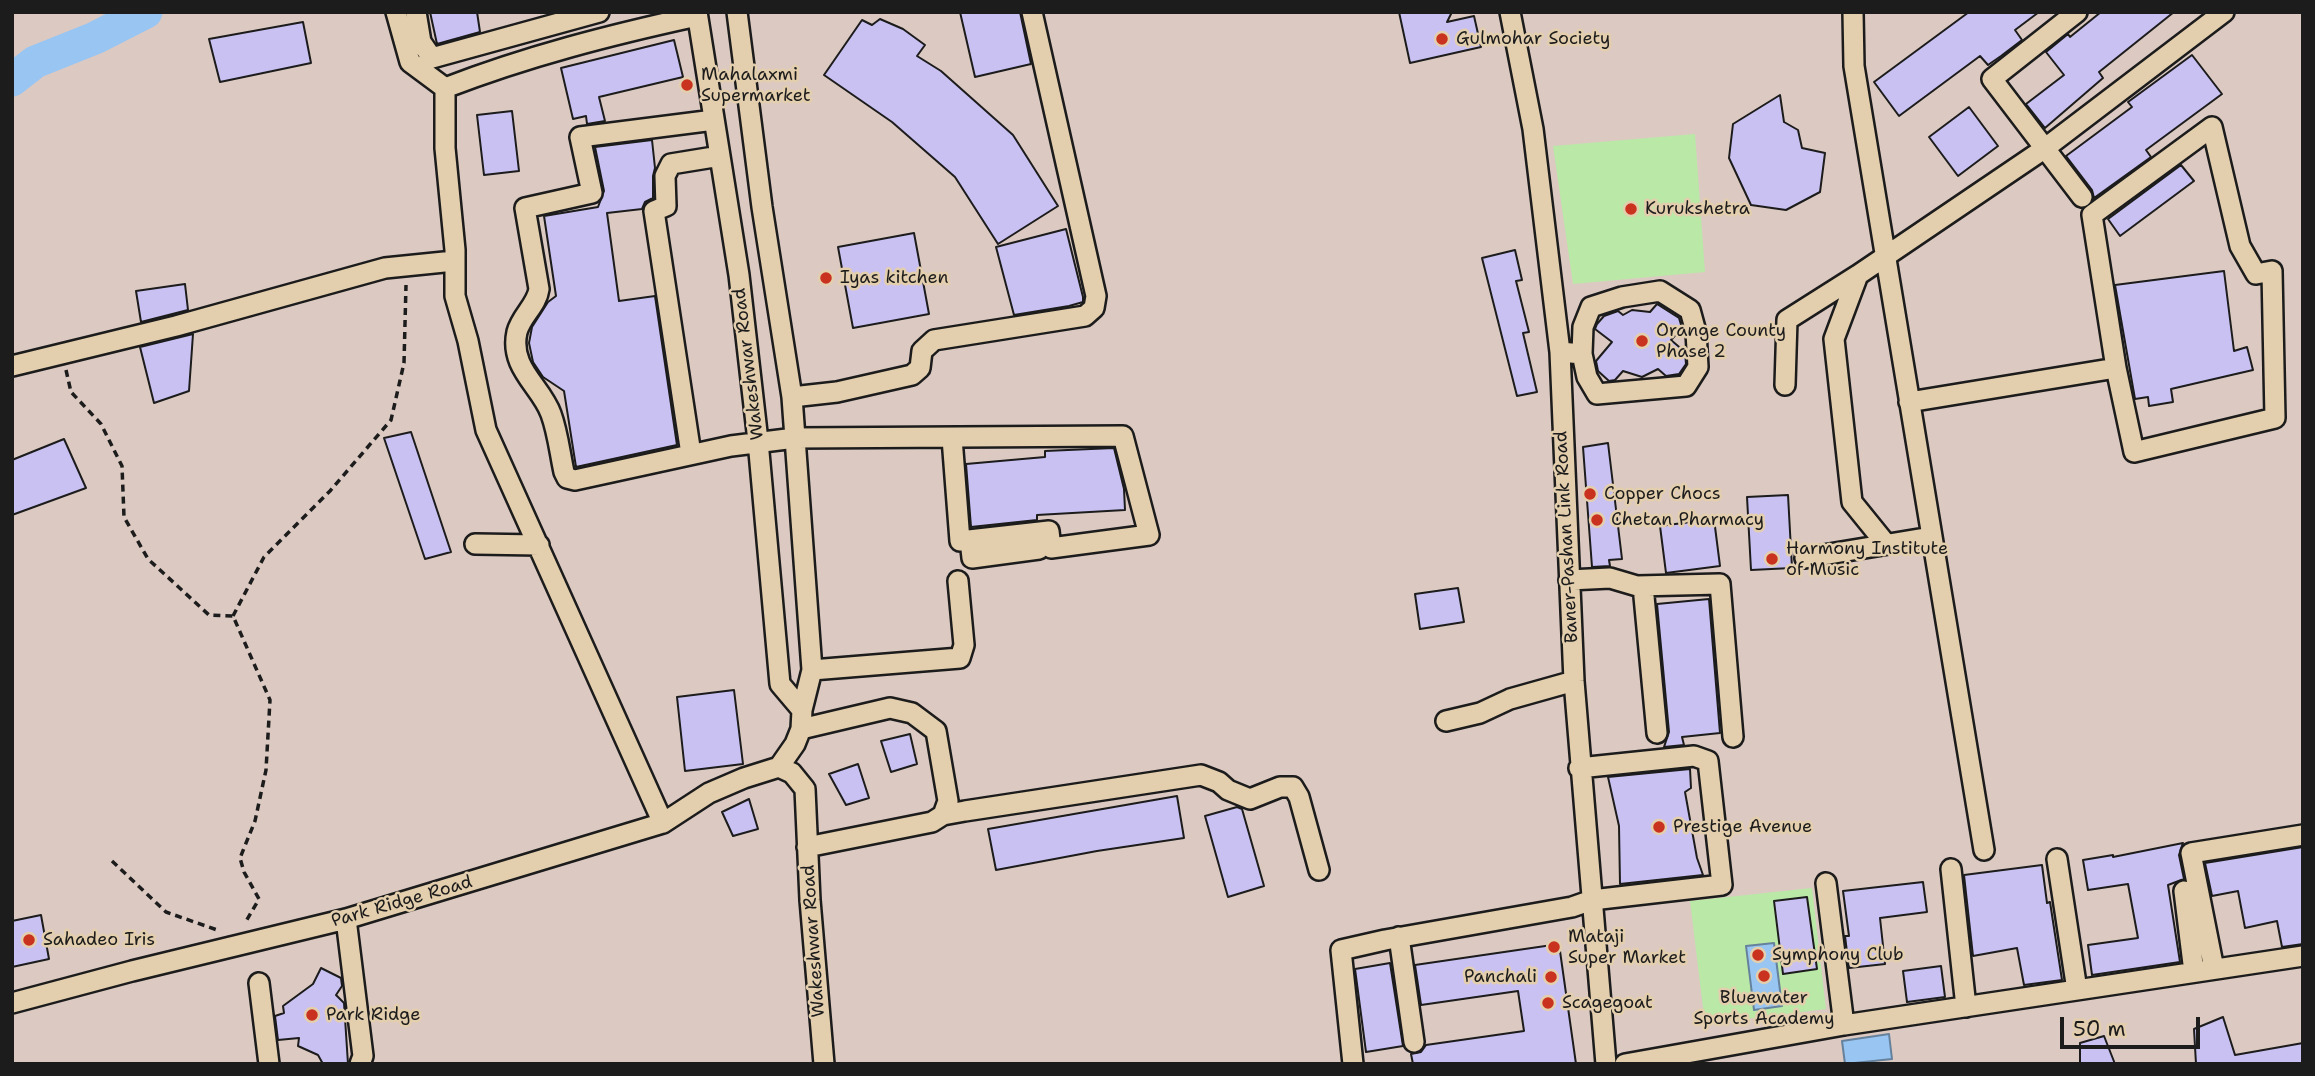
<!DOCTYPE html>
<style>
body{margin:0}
#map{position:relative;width:2315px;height:1076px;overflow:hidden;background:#dccac2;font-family:"Shantell Sans",sans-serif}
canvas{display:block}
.frame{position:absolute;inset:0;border:14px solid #1c1c1c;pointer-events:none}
.scale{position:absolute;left:2060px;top:1017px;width:140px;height:32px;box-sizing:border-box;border:4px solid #1c1c1c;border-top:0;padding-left:9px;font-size:21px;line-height:24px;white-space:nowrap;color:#1c1c1c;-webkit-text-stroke:5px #e3cead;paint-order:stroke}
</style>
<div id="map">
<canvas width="2315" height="1076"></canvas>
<div class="frame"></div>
<div class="scale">50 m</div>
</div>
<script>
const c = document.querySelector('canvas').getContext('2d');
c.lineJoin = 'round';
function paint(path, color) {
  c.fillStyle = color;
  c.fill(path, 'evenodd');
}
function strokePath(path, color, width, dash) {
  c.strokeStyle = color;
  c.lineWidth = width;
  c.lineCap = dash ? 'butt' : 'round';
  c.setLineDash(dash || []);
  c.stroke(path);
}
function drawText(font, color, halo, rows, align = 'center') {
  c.font = font + ' "Shantell Sans",sans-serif';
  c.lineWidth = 5;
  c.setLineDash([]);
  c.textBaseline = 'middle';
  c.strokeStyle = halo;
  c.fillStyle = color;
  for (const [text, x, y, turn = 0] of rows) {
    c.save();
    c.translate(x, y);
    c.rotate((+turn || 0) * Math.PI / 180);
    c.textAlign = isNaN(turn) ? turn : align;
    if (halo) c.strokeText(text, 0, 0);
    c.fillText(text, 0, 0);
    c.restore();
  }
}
const green = new Path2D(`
 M1695,134L1705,272L1573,284L1553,146Z
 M1812,888L1826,1009L1705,1024L1690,901Z`);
const water = new Path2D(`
 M1774,943L1782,1006L1754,1010L1746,946Z
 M1889,1034L1892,1059L1845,1064L1842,1041Z`);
const river = new Path2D(`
 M12,80L35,62L95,38L146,12`);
const building = new Path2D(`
 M430,12H477L480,32L437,44Z
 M960,12H1020L1031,64L975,77Z
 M1399,12H1452L1447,22L1474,16L1481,47L1410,63Z
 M1969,12H2039L2015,30L2022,40L2001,56L1988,65L1980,56L1899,116L1874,82Z
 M2101,12H2174L2099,72L2103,78L2045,128L2026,104L2064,75L2046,52L2068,34L2070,37Z
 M880,19L903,29L925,45L917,56L941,71L1013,135L1058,206L998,244L955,177L892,122L824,75L862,20L872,25Z
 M303,22L311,63L220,82L209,39Z
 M674,40L683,77L599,97L605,121L587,124L586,116L573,119L561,68Z
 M2192,55L2222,94L2146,150L2151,157L2094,198L2092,190L2066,156L2132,107L2128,102Z
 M1780,95L1784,122L1798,130L1802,148L1825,153L1820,192L1786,210L1751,205L1729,158L1733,124Z
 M1969,107L1998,146L1958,176L1929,137Z
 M512,111L519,171L484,175L477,115Z
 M652,140L655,168L653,176V198L645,202L642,209L607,213L619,301L655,296L677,445L576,467L564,391L543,377L533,362L529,343L532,327L548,302L556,296L544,216L598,207L604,191L595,147Z
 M2181,165L2194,181L2120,236L2108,219Z
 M1066,229L1083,297V302L1069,306L1014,315L996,247Z
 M914,233L929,314L853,328L838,247Z
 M1515,250L1522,280L1516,281L1529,332L1523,333L1537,392L1517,396L1482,258Z
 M2224,271L2234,351L2247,347L2253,370L2171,389L2173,402L2149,406L2148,397L2135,399L2115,285Z
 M185,284L188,310L141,322L136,291Z
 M1657,304L1679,318L1682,328L1671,340L1685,352L1686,364L1679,374L1666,376L1658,369L1642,377L1623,371L1615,380L1609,381L1598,371L1596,361L1612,342L1595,329L1597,324L1604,316L1618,311L1623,315L1632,310L1650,312Z
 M193,334L189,391L154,403L140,347Z
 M411,432L451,552L425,559L384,438Z
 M64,439L86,488L12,515V460Z
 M1608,443L1622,559L1609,560L1610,566L1592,567L1583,447Z
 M1114,448L1124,489L1125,510L1037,515V520L971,527L966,464L1045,457V451Z
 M1788,495L1792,568L1751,570L1747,497Z
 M1714,519L1720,566L1666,573L1660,526Z
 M1458,588L1464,622L1420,629L1415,594Z
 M1709,599L1720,733L1682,737L1684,745L1664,747L1669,732L1657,604Z
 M734,690L743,764L685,771L677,697Z
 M910,734L917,764L891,772L881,741Z
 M858,764L869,798L846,805L829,774Z
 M1690,769L1691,788L1685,792L1697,858L1703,875L1620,884L1619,826L1608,777Z
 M1177,796L1184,838L1097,851L996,870L988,829Z
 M749,799L758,829L733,836L722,812Z
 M1237,807L1242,809L1264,886L1228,897L1205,816Z
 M2183,843L2179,855L2184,879L2168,885L2180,962L2092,975L2088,945L2138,938L2128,884L2088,890L2083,860L2113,855V857Z
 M2303,847V944L2282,947L2277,921L2245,928L2238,891L2212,896L2205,863Z
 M2042,865L2047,903L2050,902L2062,980L2024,985L2017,948L1973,956L1964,875Z
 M1923,882L1927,912L1880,918L1885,964L1849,968L1845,936H1849L1843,891Z
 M1807,897L1817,969L1783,974L1774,901Z
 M41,915L49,959L12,967V921Z
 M1559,944L1576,1064H1413L1411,1054L1421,1052L1426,1045L1524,1031L1518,991L1421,1005L1415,965Z
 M1390,963L1403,1046L1366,1052L1355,969Z
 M1941,966L1945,997L1907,1002L1903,971Z
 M321,968L341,978L342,986L336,995L344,1003L348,1064H323L318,1055L298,1046L299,1038L278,1040L275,1016L284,1013L283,1006L313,984Z
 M2223,1017L2235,1055L2303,1043V1064H2196L2194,1029Z
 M2104,1036L2115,1064H2080V1043Z`);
const path = new Path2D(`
 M66,370L71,392L101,424L122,466L124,517L148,559L209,615L233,616L270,700L266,770L255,821L240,858L244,872L259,899L245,923
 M233,616L264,557L330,491L391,420L404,363L406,285
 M112,861L166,912L220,931`);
const minor = new Path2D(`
 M396,12L410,62L445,88
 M416,12L421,42L432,58L599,12
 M697,12L739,275L758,441L780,684L802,710
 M737,12L762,207L792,397L812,670L802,710L801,729L795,744L779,767
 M1510,12L1533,129L1560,352L1574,681L1606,1064
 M1853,12L1854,66L1984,850
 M2077,12L1992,79L2082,197
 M445,88V148L455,250V296L468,341L486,430L663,823
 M445,88C528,56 610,35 697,16
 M714,120L580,137L592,193L525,208L539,289C537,305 521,316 517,332C509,368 541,386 551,414C558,433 560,454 564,472L567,478L575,480L731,446L795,438L1123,436L1149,535L1051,548L1049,531L960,541L952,438
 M1560,352L1582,354L1583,327L1591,307L1622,297L1660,291L1690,310L1696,332L1698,367L1686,386L1597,394L1587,377L1582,354
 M12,366L176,326L385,268L454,261
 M1785,385L1787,320L1858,275
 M792,397L837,392L912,375L920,368L922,351L934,340L1085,316L1094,308L1096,296L1032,12
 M1909,402L2116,368L2092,215L2212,127L2240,246L2256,274L2272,271L2275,418L2134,452L2116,368
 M691,454L654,211L666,206L665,176L671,164L720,156
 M970,540L972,558L1039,549
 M475,544L539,545
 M1886,544L1852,502L1834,339L1858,275L2044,149L2224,12
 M1805,558L1931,537
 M1569,580L1610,578L1637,586L1720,584L1733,737
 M1643,586L1657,733
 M812,670L960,658L964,645L958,581
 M1446,721L1480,713L1510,699L1574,681
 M801,729L890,708L912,713L936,731L948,801L943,815
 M779,767L792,773L805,789L810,900L824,1064
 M807,847L932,822L943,815L965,811L1201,775L1219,782L1228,790L1250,799L1280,787H1293L1299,797L1319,870
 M2057,859L2077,990
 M1951,869L1966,1007
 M1826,883L1844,1025
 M2184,891L2194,972
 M346,919L363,1056L360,1064
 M1399,937L1414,1042
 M2214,969L2191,853L2303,835
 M259,983L269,1064
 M12,1003L132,971L346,919L663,823L709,793L744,778L779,767
 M1353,1064L1341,950L1385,940L1572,907L1592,900L1722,885L1708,761L1694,756L1579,768
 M1625,1064L1844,1025L2303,956`);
const markers = [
 [1442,39,7,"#c8321e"],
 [687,85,7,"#c8321e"],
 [1631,209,7,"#c8321e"],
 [826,278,7,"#c8321e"],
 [1642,341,7,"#c8321e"],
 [1590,494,7,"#c8321e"],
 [1597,520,7,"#c8321e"],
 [1772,559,7,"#c8321e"],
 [1659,827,7,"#c8321e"],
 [29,940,7,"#c8321e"],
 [1554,947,7,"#c8321e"],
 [1758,955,7,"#c8321e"],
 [1764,976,7,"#c8321e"],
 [1551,977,7,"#c8321e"],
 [1548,1003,7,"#c8321e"],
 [312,1015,7,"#c8321e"]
];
const poiNames = [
 ["Gulmohar Society",1456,39],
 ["Mahalaxmi",701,75],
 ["Supermarket",701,96],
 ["Kurukshetra",1645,209],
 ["Iyas kitchen",840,278],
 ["Orange County",1656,331],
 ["Phase 2",1656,352],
 ["Copper Chocs",1604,494],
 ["Chetan Pharmacy",1611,520],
 ["Harmony Institute",1786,549],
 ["of Music",1786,570],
 ["Prestige Avenue",1673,827],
 ["Mataji",1568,937],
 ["Super Market",1568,958],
 ["Sahadeo Iris",43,940],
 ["Symphony Club",1772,955],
 ["Panchali",1537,977,"right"],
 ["Bluewater",1764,998,"center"],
 ["Sports Academy",1764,1019,"center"],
 ["Scagegoat",1562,1003],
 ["Park Ridge",326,1015]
];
const streetNames = [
 ["Wakeshwar Road",749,364,-97],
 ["Baner-Pashan Link Road",1567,537,-93],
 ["Park Ridge Road",402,902,-16],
 ["Wakeshwar Road",814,941,-94]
];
paint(green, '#b9e8a7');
paint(water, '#98c5f2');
strokePath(water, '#66819c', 2);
strokePath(river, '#98c5f2', 33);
paint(building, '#cac1f3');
strokePath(building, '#1c1c1c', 2);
strokePath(minor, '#1c1c1c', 24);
strokePath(path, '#1c1c1c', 3.5, [7, 5]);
strokePath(minor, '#e3cead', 19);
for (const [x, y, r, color] of markers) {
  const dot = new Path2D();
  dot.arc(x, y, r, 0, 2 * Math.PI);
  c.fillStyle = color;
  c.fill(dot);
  strokePath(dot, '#e3cead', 2.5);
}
drawText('18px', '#1c1c1c', '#e3cead', poiNames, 'left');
drawText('18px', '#1c1c1c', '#e3cead', streetNames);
</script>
